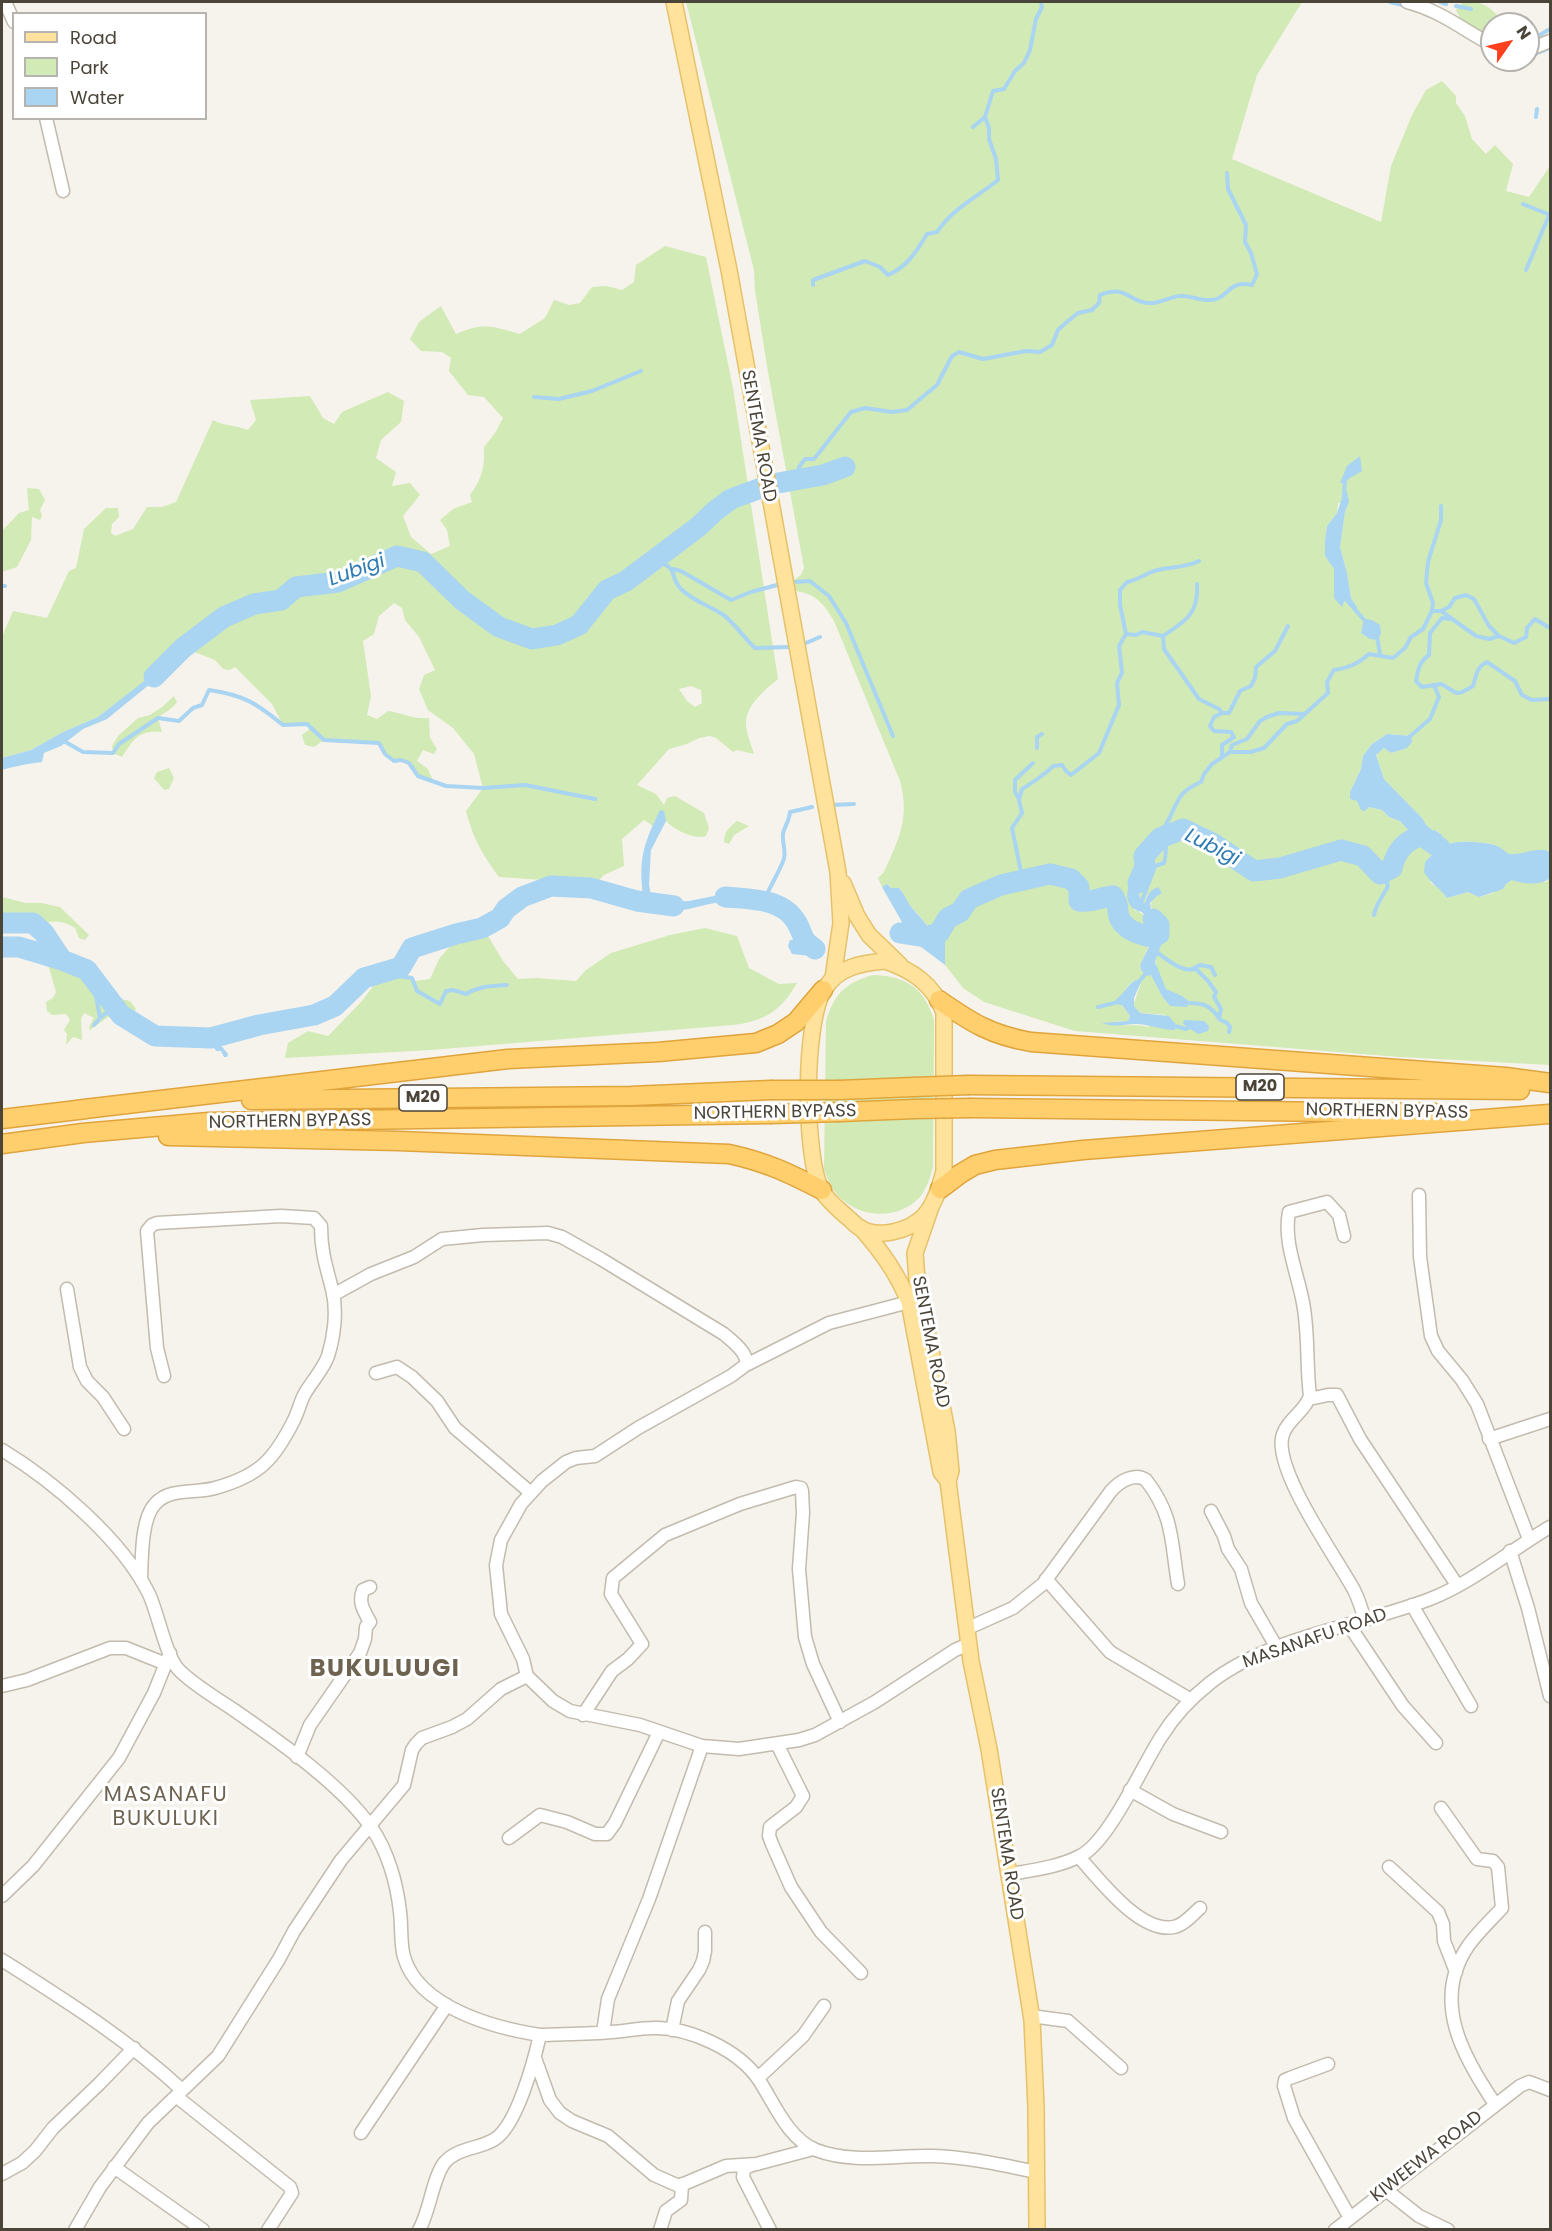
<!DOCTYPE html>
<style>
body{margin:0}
#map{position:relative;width:1552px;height:2231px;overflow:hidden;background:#f6f3ec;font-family:Poppins,sans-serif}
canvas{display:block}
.frame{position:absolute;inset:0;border:3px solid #4b4439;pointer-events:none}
.legend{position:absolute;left:12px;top:12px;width:195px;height:108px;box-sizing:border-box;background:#fff;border:2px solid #b7b4b0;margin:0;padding:8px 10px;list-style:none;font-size:18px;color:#4b4439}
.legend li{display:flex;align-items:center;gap:12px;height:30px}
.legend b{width:30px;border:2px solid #b7b4b0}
.north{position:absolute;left:1480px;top:12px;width:60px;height:60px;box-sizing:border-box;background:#fff;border:2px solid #b7b4b0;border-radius:50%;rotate:56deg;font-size:16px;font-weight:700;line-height:24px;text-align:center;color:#4b4439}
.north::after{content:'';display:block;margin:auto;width:21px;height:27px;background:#fc3f1d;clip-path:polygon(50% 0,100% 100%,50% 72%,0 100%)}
</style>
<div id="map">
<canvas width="1552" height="2231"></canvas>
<div class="frame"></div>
<ul class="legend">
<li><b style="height:8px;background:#ffe39c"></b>Road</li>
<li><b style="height:16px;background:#d2eab5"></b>Park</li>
<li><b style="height:16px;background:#a9d4f2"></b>Water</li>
</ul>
<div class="north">N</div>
</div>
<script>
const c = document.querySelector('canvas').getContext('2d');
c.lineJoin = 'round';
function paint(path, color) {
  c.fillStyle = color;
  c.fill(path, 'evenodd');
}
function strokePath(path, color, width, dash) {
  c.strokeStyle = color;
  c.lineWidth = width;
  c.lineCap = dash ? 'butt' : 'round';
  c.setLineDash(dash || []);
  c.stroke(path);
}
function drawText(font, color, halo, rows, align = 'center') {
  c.font = font + ' Poppins,sans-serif';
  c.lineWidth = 6;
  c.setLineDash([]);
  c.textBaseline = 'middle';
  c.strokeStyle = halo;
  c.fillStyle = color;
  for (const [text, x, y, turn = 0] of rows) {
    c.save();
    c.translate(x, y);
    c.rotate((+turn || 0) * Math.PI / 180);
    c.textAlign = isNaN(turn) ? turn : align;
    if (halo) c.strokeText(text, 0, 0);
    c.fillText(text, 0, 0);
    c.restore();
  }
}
const green = new Path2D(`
 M686,2H1302L1257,75L1232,159L1381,222L1391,166L1412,115L1426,90L1442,81L1456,96V103L1465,116L1472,139L1486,154L1495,145L1513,164L1506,191L1529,197L1550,166V852C1536,846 1522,858 1509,854C1504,853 1501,847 1497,846C1488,842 1458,840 1449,844L1444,842L1442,835L1436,830L1434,832L1430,831L1422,818L1384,779L1376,755L1384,748L1391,753L1407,748L1411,736L1387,734L1372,744L1363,756L1361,769L1350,792L1357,801L1369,807L1382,810L1389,817L1400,821L1417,840L1433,845V854L1425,862L1431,883L1440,889L1447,898L1468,892L1479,897L1493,893L1512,880L1546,882L1550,878V1065L1400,1057L1075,1031L984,1002L963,988L945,965V931L942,925L940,929L929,928C924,921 919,915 913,909C907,903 906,895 899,888H891L887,884L882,887L878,878L884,872C899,839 910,818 900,781L834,621C824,604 816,594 796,591L794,580L801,575L804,568L768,372L755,291L754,270ZM1349,502L1345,512L1340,547L1347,573L1351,598L1357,607H1352L1346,596L1342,606L1334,587V569L1325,556V541L1327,526L1337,513L1338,503ZM1143,857L1147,870L1138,891L1142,903H1145L1147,895L1162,893C1138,904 1161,916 1161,932C1161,942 1158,950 1156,959C1155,968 1161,983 1167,990C1171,994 1178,996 1184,997L1162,996L1151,974L1147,976L1141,970L1140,965L1149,946L1151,934L1154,931C1150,921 1145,913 1134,910L1136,871ZM1136,980L1141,983L1133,1006L1140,1013L1166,1015L1148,1027C1135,1023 1124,1028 1111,1022L1128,1021L1130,1016L1122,1005C1123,994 1126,984 1136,980Z
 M1463,2C1482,0 1494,8 1503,24H1492V42L1461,20L1456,10Z
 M665,246L706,257L733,388L778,679C766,689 748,703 746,721C745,730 751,744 754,754L737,750L733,752L716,738L710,736L699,738L687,744L669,749L637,785L656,794L664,805L667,798L675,796L704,813L709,828L706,836C694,840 671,829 664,818L655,820L653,826L644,820L622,839L624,866L604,875L591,888L551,886L543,880L499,877C482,854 473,838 466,811L483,788L474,754L453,728L428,710L419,689L424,675L435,670L419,637L405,620L402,608L394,603L379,616L374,634L363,641L371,696L367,715L377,719L388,711C402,713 415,720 429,718L430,738L437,749L434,754L423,750L417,761L428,769L433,781C429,780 421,779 418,776C408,768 409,758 394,761L385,754L379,743L324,740L314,747L305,745L302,735L311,728L307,724L283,725L272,704L235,667L230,670L223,669L215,660L184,648L156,673L98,717L63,732L31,750L2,758V637L13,611L47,618L69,571L76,568L84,529L106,508H118L119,517L112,524L111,533L115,536L133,529L147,507H162L176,502L213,420C224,426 236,425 248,430L256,420L250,400L310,396L323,418L334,424L342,412L388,392L404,401L401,422L381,440L376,458L396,472L392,486L410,483L420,495L403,516L411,537L431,554L450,546L447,530L440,520L453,509L472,502L470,495C482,479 485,466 484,447L495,433L503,418L484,397L468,395L449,371L451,358L442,352L421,351L410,339L419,322L441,306L456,334C483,322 492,326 520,334L545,318L554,300L569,305L580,303L592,287L606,286L622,290L634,282L636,265ZM691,686L701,690L702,703L695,707L687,701L679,689Z
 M27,488L39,489L45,500L40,510L42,516L40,520L32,517L31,540L17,567L2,572V531L19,513L29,510Z
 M174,696L177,702C173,709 164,712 158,718L162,732C138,730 134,739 122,757L113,753L112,746L118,736L138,718L150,715L162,707Z
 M169,768L174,778L169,789L164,790L154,778L157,772Z
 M737,821L749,826L734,835L729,844L724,842C724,832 729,827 737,821Z
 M2,897L26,903H41L60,907L89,935L85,940L79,938L75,928C65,922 58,920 46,923C64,940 61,969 86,981L94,976C106,991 111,997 130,1001L136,1009L134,1013L108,1017L90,1030L89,1027L94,1018L84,1013L81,1019L82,1040L73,1037L66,1045L67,1034L64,1030L70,1020L66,1014L52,1015L47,1011L46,1002L53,998L56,992L43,947V936L33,925L2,927Z
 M705,928L737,936L749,968L779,984L797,983C781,1011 765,1021 733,1025L431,1050L285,1058L288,1043L308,1031L328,1036L362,1001L377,981L402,969L414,981L430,979L439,959L465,929L488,936L503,961L518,979L537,978L576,981L586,970L611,953L670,935Z
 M873,975C907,976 924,988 934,1020L933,1167C930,1178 927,1188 920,1197C895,1224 849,1217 831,1186C828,1181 826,1174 824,1169L826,1021C835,993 845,983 873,975Z`);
const water = new Path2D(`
 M1360,456L1362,471L1350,478L1344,483H1340L1347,466Z
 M1344,492H1347L1349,502L1345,512L1340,547L1347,573L1351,598L1357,607V611L1346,597L1342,607L1334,598V569L1325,556V541L1327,526L1337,513Z
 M1364,619L1372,620L1380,625L1381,633L1378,640L1370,639L1361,633Z
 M175,657L166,671L107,719L83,729L61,746L44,753L42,762C27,764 16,766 2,770V758L31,750L63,732L98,717Z
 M1387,734L1411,736L1412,742L1407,748L1391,753L1384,748L1376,755L1384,779L1422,818L1430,831L1433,832L1435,830L1442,835L1444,842L1449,844C1458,840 1488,842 1497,846C1504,848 1505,855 1514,854C1527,854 1537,846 1550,852V878C1541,886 1523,884 1512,880L1506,884L1503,889L1479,897L1468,892L1447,898C1440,888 1430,883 1424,872L1425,862L1433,854V845L1417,840L1400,821L1389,817L1382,810L1369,807L1365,811L1361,810L1357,801L1350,799V792L1361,769L1363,756L1372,744Z
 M660,810L664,811L666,821L651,850L649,884L652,903L689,901L719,895L757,892V896C748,904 733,901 721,902C704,904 688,911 670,911C661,911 652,907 644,902C638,861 642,847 660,810Z
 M1366,850C1375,860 1382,876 1394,860L1400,870L1393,878C1376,876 1371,863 1357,854Z
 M1144,856L1147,870L1138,891L1142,903H1145C1147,895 1150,890 1158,887L1162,893L1157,896L1150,903L1151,909L1161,928V945L1155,962L1166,989L1184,997L1188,1007L1170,1006L1162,996L1151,975L1147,976L1141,970L1140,965L1149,947L1151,934L1153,931C1151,924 1148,919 1144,914C1137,908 1143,914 1136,910C1126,905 1126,895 1129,885C1132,874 1140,867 1144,856Z
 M887,884L891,888H899C906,895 907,903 913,909C918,915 924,921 929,928L940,929L943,924L945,931V965L912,940L902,937L900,925L902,922L882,887Z
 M808,939L814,943L817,953L811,956L792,954L788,946L790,940Z
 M366,973L375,974L370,981L347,995L349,984L355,976Z
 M1136,980L1141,982L1134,998V1006L1140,1013L1169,1016L1175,1024V1030C1161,1030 1149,1024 1136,1024C1124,1024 1115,1028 1102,1023L1128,1021L1130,1016L1122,1005H1119L1116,999C1125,994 1127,984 1136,980Z
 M271,1017L286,1020L276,1028L246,1029L239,1039L225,1034C232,1029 236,1030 244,1029C254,1027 259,1018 271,1017Z
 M1184,1020L1204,1021L1209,1026L1208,1031L1198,1034L1183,1024Z
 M203,1030L221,1035L218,1042L228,1054L227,1057H224L221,1051H216L212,1044L193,1042L188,1037Z`);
const stream = new Path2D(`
 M1390,2L1406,6
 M1440,2L1446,4
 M1456,6L1471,9
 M1528,42L1550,29
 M1528,57L1550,48
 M1501,60L1505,63L1521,60
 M1536,117L1537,109
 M973,127L985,117L993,91L1004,89L1015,71L1024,63L1030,50L1036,19L1042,7L1041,2
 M1523,204L1550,215
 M1526,270L1550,213
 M813,285V280L865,261L880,267L888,275C907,267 917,251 927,234L937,232C953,208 976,198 998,180L996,159L989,139V128L985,117
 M534,397L559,399L592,391L641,371
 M797,480L799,467L805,459H814L851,412L865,408L892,412L907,410L937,385L952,356L959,352L983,359L1026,351L1040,352L1052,345L1058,330L1068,321L1078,313L1092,310L1099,303L1100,295C1127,284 1128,302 1148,303C1159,304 1169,297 1180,296C1189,295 1198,300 1207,300C1229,302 1226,279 1252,285L1257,274L1251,253L1245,242L1246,225L1228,189L1227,173
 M1344,496L1345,479
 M654,560C681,568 668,576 681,589C693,601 708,605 722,614C735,623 743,637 755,648L790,647
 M673,569L681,571L731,600L751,592L777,585
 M794,582L810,581L829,596L846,623L893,736
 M2,586H5
 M1343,596L1366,622
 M1432,611H1441L1476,636L1489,639L1499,636L1514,643L1526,637L1527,628L1535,619L1548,627
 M1441,611L1449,607L1455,598L1466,595L1474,599L1489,626L1499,636
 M1449,619L1442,618L1430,633L1429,655C1419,662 1418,670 1416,681L1422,687L1441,684C1459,693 1453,698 1473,686C1476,676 1477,666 1487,662L1515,681L1522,695L1532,700L1550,699
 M1126,634L1136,635L1142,632L1163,636C1186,621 1199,613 1197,584
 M1163,636L1164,649L1199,699L1219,709L1222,713L1214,717L1210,726L1214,731L1231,732L1234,737L1222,745V757
 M1377,637L1380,654
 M806,643L820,637
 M1222,713H1229L1240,691L1251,686L1255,678L1256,667L1275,651L1288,626
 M1408,738L1430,719L1439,697L1434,685
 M62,740L83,752L113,753L119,744L158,718L179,721L193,708L202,705L209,690C244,695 256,703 283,725L307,724L324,740L379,743L385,754L394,761L401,760L409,763L418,776L446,786L483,788L525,785L595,799
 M1037,748V737L1042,734
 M1230,752L1232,745L1247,739L1260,721L1267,717L1279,713L1305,714
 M1019,799L1015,792V780L1033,763
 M832,805L854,804
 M1160,838C1162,829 1166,825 1170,817C1179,798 1180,791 1201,782L1204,774L1212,764L1230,752H1251L1264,748L1287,724L1297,721L1328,693L1327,682L1334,670C1348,668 1358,664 1369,654L1393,658L1405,648L1411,637L1423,629L1432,611L1433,603L1426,583L1428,562L1441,520V506
 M1021,880V872L1012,828L1022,813L1019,800L1022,789C1029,785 1048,772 1053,766L1062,765L1066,771L1071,775L1099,753L1119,705L1117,683L1122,673L1119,646L1126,634L1120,605V590L1127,582C1139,580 1147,572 1158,570C1173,566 1185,568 1199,561
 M763,900C765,898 784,862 784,858C786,851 782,842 783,834C784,827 789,822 790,812L812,807
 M1140,906L1155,866L1164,863C1167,854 1165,845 1167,835
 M1374,915C1376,903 1383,897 1388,886L1384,874
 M1155,951C1167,959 1181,973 1196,969L1208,981L1216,992L1214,997L1221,1009L1219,1019L1227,1023L1230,1027L1229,1032
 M1192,969L1200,965L1211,967L1215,975
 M391,970L398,976L412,978L417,991L440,1004L446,991L453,990L466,994C479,986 491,986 507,985
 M93,979L100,1018L94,1025
 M1136,985L1147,972
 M1184,1000L1188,1003C1203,1003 1210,1005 1219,1018
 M1098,1007L1122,1001
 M101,1017L115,1007
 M1172,1023L1175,1026L1186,1029L1192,1026`);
const river = new Path2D(`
 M778,483L823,475L845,467
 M154,677L183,648L224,617L254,604L281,600L296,587L338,582L397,556L423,562L462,600L499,627L532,639L557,635L579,625L607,590L626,581L698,527L715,511L731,499L761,488
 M1138,883L1145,867L1144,856L1160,838L1183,829L1214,844L1254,871L1280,868L1341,850L1363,856L1380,874L1392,868C1396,851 1404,842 1421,835L1440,848
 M725,897C750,899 783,898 797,923C805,938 800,938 815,949
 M2,923H33L44,933L62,960
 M900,933L925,937L939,933L948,918L960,912L969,899L1001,885L1050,874L1071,879L1079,887V901C1092,903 1101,897 1113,896C1120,904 1116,911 1120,919C1126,931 1141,935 1153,937L1159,934V925L1153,919
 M2,947H19L62,960L87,970L121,1015L155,1036L211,1038L259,1025L314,1015L335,1006L364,978L401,967L412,948L456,934L482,928L500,918L506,909L522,897L551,886L591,888L637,901L674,906`);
const minor = new Path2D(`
 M5,2L14,22
 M1407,2C1441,11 1462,29 1492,45
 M1528,50L1550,41
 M46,118L63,191
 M1419,1195L1420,1257L1431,1336L1438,1351L1462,1380L1477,1404L1529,1539
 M1344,1236L1339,1215L1327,1202L1289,1212C1283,1242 1298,1274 1303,1303C1309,1333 1306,1365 1310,1396C1305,1412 1285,1421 1282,1438C1276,1474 1336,1557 1354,1590C1359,1600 1362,1610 1365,1621
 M67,1289L80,1367L87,1381L103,1397L124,1429
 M746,1365L829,1323L909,1302
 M376,1373L397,1367L412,1377L437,1401L455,1428L531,1493
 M1309,1399L1328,1395H1337L1360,1439L1457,1585
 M1489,1439L1550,1419
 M2,1450C53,1481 122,1539 149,1594C158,1613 166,1657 179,1670C195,1686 215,1697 234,1710C277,1740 341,1784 371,1827C388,1851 397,1884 400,1912C402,1927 400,1943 404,1957C419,2008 495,2028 540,2035C564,2034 588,2034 612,2032C626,2031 640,2028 653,2028C689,2027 739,2050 759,2080C774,2103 788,2139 816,2150C852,2164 894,2155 933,2156C968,2157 1002,2165 1036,2172
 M1211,1511L1224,1536L1228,1549L1241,1569L1251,1603L1277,1648
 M1510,1551L1528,1608L1550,1696
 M141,1578C142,1558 141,1519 155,1504C170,1487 196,1494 215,1488C259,1476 274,1460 294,1420C298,1412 300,1403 304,1395C311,1382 323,1370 328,1356C334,1337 337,1313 333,1293C327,1268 321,1254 321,1226L314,1218L281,1216L157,1223L152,1225L147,1231L157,1348L164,1376
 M1046,1579L1110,1652L1191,1700
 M1412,1605L1471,1706
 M1349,1625L1403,1706L1436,1743
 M966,1629L1013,1608L1043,1584L1111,1491C1119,1482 1134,1472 1146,1480C1174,1516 1171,1542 1178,1584
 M527,1676L553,1701L570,1711L640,1725L702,1746L739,1749L799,1740L815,1735L875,1702L955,1650L969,1644
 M2,1686L27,1680L110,1648H126L166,1664
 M583,1715L612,1671L628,1659L642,1644L611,1594L613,1578L665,1535L740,1504L796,1487L801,1488L802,1491L803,1513L799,1569L805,1637L813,1664L840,1722
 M777,1744L803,1796L796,1807L770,1827L769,1836L772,1844L791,1887L821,1932L861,1973
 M297,1757L310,1725L360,1653L365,1639L366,1627L370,1622C364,1611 358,1603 363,1590L370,1587
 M1130,1790L1173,1814L1221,1832
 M1441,1808L1477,1859L1493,1861L1498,1867L1502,1908C1491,1920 1478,1932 1468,1946C1431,2001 1463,2057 1495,2104
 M509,1838L540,1815L567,1822L595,1834H607L615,1823L659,1732
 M1079,1857C1099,1879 1140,1934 1174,1927C1184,1925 1192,1915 1200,1908
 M1389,1867L1438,1912L1443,1924L1444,1941L1456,1972
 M1010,1874C1033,1870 1059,1867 1080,1856C1109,1842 1142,1766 1161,1737C1174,1716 1191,1698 1210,1683C1268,1637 1360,1626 1430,1599C1473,1582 1511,1550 1550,1527
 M2,1896L33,1866L119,1758L154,1693L170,1653
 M2,1960C65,2000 127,2039 182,2090
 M1031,2016L1068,2021L1121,2068
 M672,2030L678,2001L699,1970L703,1961L705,1951V1932
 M603,2032L608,1999L649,1899L702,1746
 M535,2058L550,2100L560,2113L572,2121L608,2136L654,2175L679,2186L726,2166L757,2164
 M1328,2064L1290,2078L1285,2080L1284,2086L1294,2118L1350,2218
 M758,2078L803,2036L824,2006
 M177,2097L290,2187L292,2193L268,2230
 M361,2133L447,2005
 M114,2167L203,2230
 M2,2174L22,2163L35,2151L53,2128L99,2084L134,2048
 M1386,2190L1419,2216L1448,2230
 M75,2230L100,2187L148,2123L218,2056L279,1959L294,1931L341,1860L404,1785L412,1750L416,1744L422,1738L452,1727L467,1719L501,1689L527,1676L523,1659L501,1614L496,1565L501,1540L521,1504L542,1481L566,1462L576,1458L595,1456L638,1428L731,1376L747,1364C746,1351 733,1342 724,1334L601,1259L562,1237L548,1233L483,1235L442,1239L414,1257L371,1274L333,1295
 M419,2230C430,2211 433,2176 445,2162C459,2147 480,2149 495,2139C517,2125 534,2061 540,2035
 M660,2230L666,2211L681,2200L682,2184
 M770,2230L743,2177L744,2169L749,2166L813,2149
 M1335,2230L1520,2086L1529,2082L1550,2090`);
const major = new Path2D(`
 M674,2L729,270L838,872L841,923L833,978
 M843,883L857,916L869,935L900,965
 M885,961C912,970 933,984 944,1012V1171C940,1186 935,1204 924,1216C909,1231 879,1239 860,1228C855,1225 851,1220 846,1216C838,1209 826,1199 821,1189C804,1156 803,1019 825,988C839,967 861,963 885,961Z
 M932,1204L915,1253L917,1280L947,1431L951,1471L948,1481L971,1661L989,1749L1032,2020L1036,2107L1037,2230
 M861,1228C882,1252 897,1273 909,1302L941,1472L948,1481`);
const highway = new Path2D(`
 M939,1000C972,1023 991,1035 1031,1042L1506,1077L1550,1083
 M969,1085L1520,1090
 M839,1090L913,1087
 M251,1100L631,1096L771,1090
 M971,1108L1435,1113
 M76,1110L508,1059L658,1052L756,1043L778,1034L796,1022L823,990
 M840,1112L914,1109
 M2,1119L86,1109
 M168,1136L399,1141L729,1154C766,1162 789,1173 822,1190
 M2,1144L83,1133L209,1122L770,1114
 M940,1189L960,1174L975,1165L995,1160L1083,1150L1549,1114`);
const highwayBridge = new Path2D(`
 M913,1087L969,1085
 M771,1090H839
 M914,1109L971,1108
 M770,1114L840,1112`);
const shields = [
 [1260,1087,48],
 [423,1098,48]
];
const shieldNames = [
 ["M20",1260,1087],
 ["M20",423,1098]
];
const streetNames = [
 ["SENTEMA ROAD",758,436,80],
 ["NORTHERN BYPASS",1387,1112,1],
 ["NORTHERN BYPASS",775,1113,-1],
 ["NORTHERN BYPASS",290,1122,-1],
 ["SENTEMA ROAD",930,1342,79],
 ["MASANAFU ROAD",1315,1639,-19],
 ["SENTEMA ROAD",1006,1854,81],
 ["KIWEEWA ROAD",1427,2157,-38]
];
const waterNames = [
 ["Lubigi",357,571,-20],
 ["Lubigi",1212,848,27]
];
const quarterNames = [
 ["MASANAFU",166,1796],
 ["BUKULUKI",166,1820]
];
const districtNames = [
 ["BUKULUUGI",385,1670]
];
paint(green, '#d2eab5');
paint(water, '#a9d4f2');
strokePath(stream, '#a9d4f2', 4);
strokePath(river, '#a9d4f2', 21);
strokePath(minor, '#c2bbae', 15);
strokePath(major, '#e6c16a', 18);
strokePath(highway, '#e0a43c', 21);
strokePath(minor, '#fff', 12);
strokePath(major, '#ffe39c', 15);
strokePath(highway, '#ffcf6e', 18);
strokePath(highwayBridge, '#e0a43c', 21, []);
strokePath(highwayBridge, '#ffcf6e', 18);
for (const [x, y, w] of shields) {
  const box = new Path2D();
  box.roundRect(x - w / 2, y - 13, w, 26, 4.5);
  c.fillStyle = '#fff';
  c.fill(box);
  strokePath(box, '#4b4439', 1.5);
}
drawText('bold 16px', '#4b4439', null, shieldNames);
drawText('18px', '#4b4439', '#fff', streetNames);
drawText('italic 20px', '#2e7ab2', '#fff', waterNames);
c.letterSpacing = '1.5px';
drawText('21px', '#6e6250', '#fff', quarterNames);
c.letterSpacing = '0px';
c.letterSpacing = '1.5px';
drawText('bold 24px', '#6e6250', '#fff', districtNames);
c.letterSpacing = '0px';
</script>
